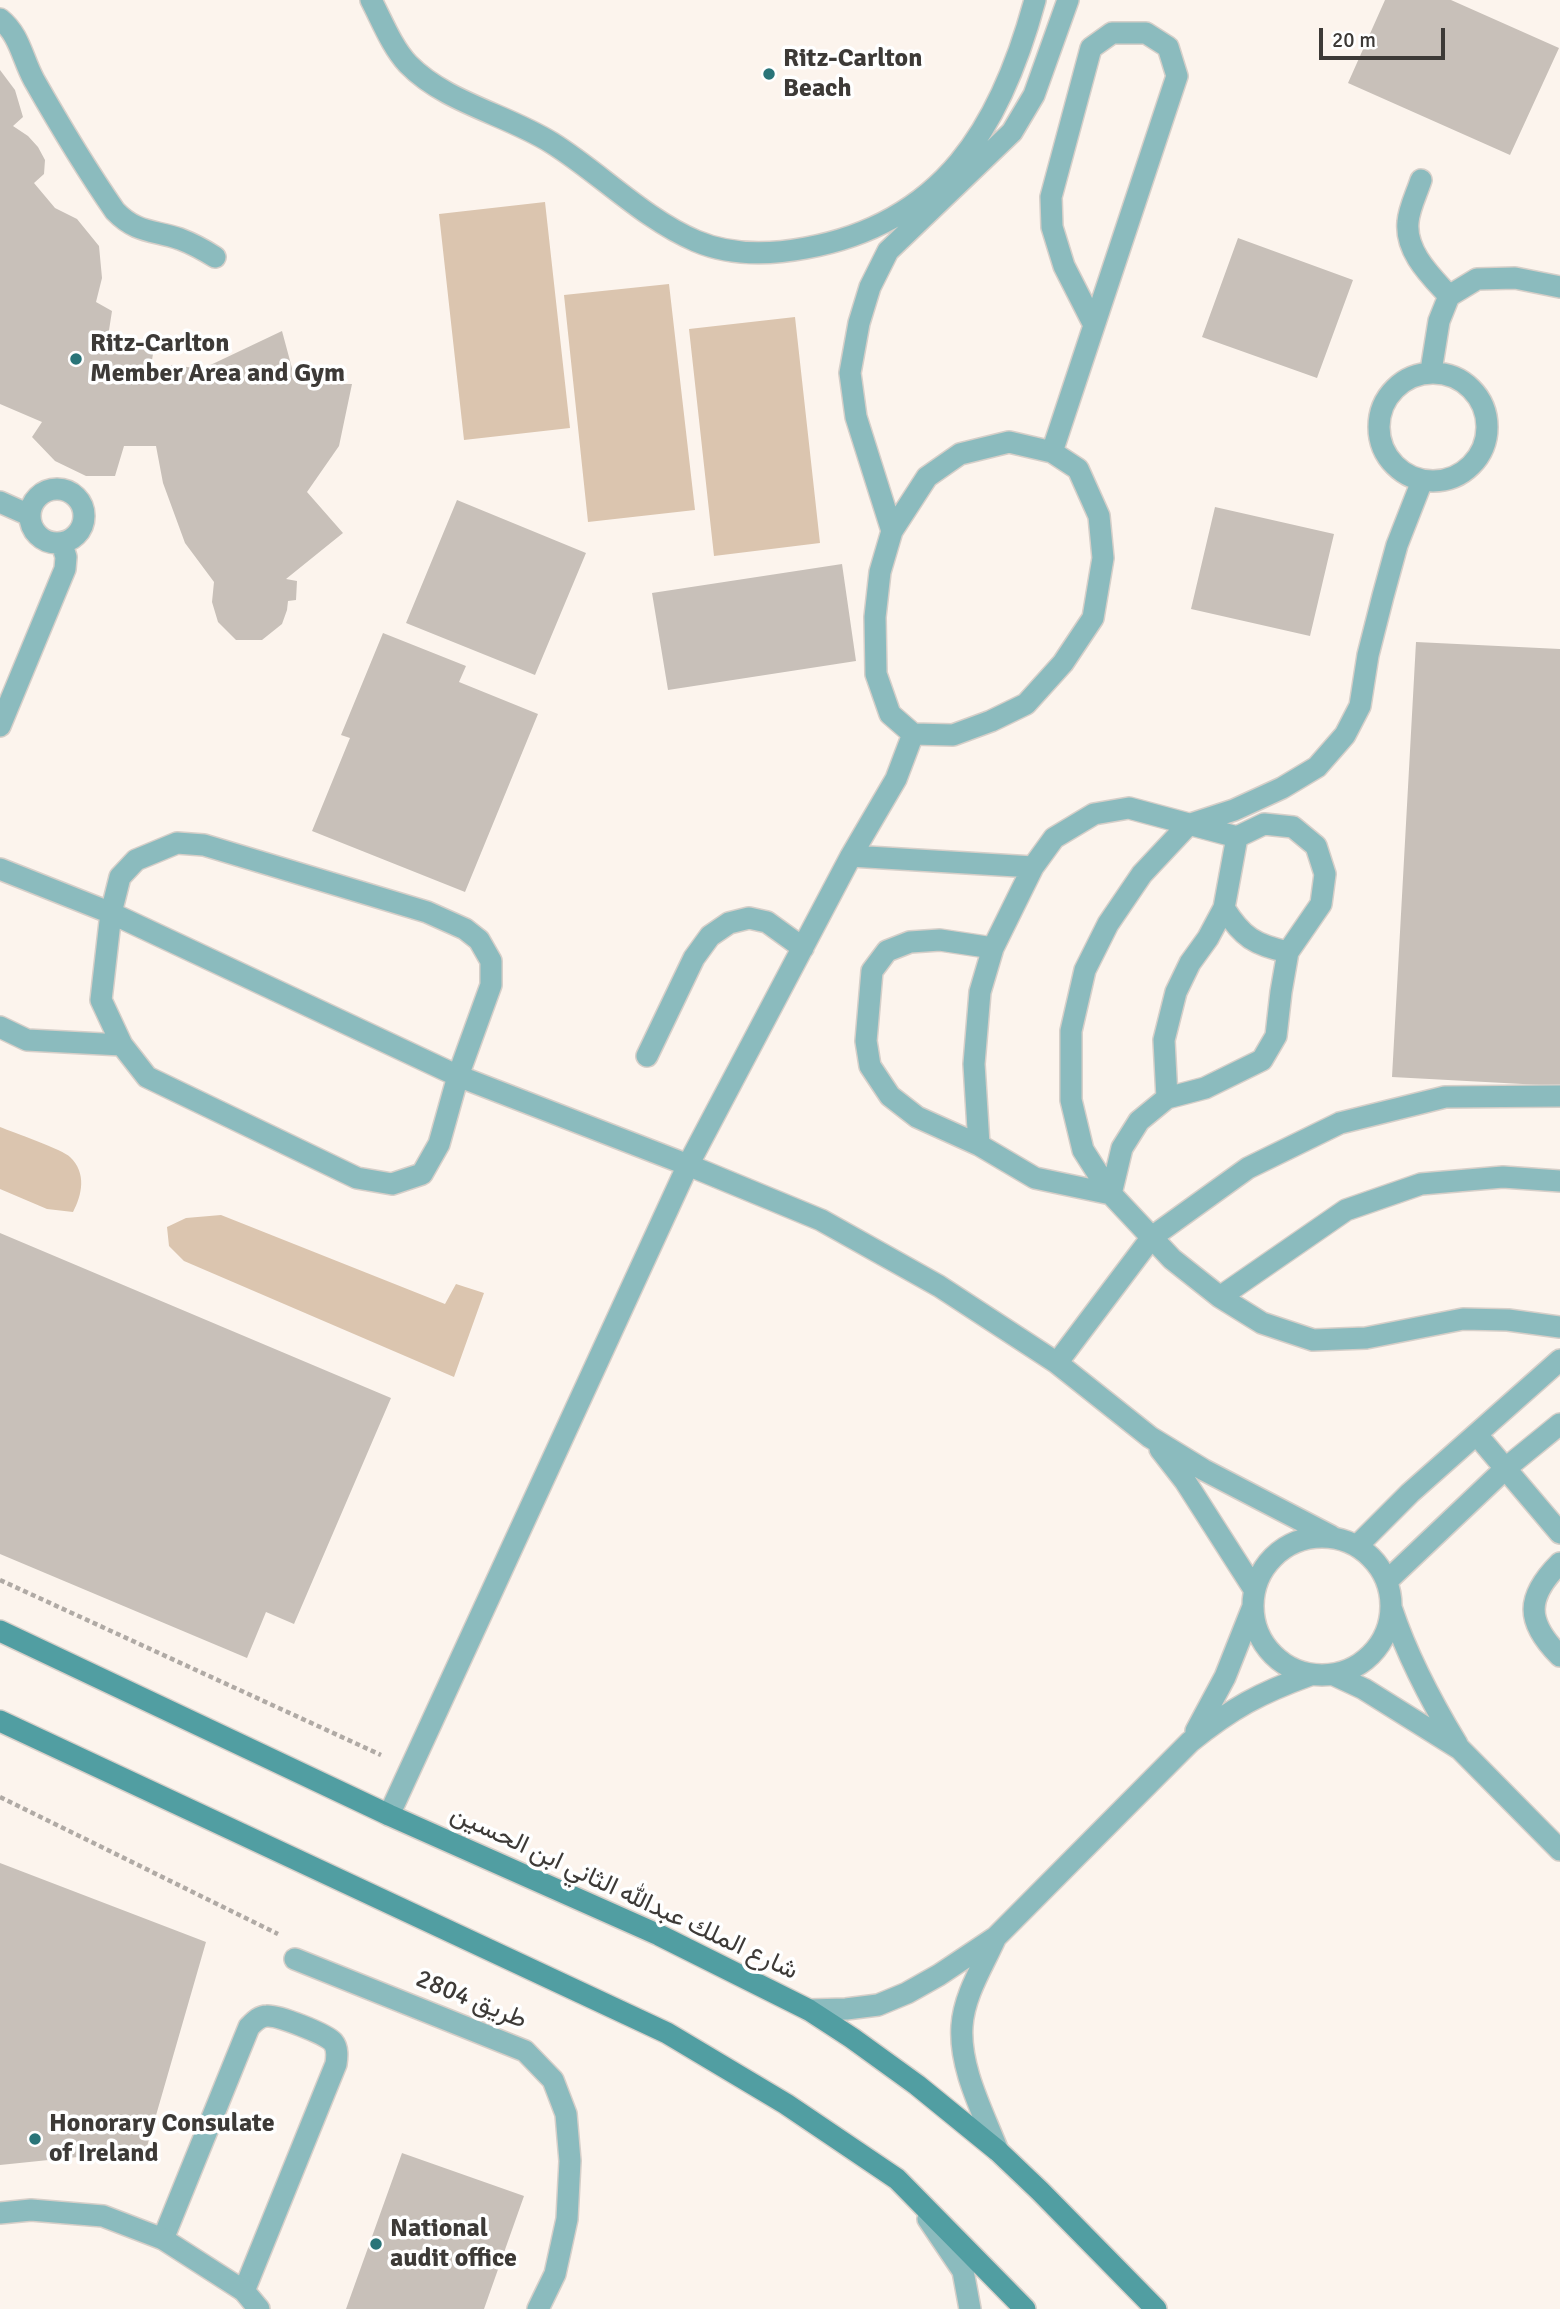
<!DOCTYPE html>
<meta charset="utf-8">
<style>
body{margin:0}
#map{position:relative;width:1560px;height:2309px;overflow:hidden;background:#fcf4ed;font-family:Signika,sans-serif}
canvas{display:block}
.scale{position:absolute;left:1319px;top:28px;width:126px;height:32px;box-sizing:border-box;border:4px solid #3d3a37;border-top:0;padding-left:9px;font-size:21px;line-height:24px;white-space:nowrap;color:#3d3a37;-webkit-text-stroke:5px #fff;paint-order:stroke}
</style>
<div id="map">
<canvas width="1560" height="2309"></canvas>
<div class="scale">20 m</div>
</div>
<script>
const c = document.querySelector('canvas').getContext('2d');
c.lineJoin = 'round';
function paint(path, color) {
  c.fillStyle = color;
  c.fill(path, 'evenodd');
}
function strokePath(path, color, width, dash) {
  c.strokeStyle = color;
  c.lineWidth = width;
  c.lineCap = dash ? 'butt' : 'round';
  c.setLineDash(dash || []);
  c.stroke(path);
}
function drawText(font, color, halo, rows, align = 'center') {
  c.font = font + ' Signika,Vazirmatn,sans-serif';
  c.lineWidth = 7;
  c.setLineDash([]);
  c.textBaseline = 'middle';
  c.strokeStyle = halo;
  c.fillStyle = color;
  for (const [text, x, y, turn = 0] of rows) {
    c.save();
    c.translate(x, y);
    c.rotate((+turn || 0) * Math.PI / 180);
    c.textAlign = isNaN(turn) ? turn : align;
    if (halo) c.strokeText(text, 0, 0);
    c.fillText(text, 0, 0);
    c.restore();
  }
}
const green = new Path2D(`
 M545,202L570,428L464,440L439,214Z
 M669,284L695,510L588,522L564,295Z
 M795,317L820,543L714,556L689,329Z
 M0,1127C12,1132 64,1150 70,1157C87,1173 82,1195 73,1212L47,1209L0,1189Z
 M221,1215L445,1304L456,1284L484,1293L454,1377L184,1261L169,1246L167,1227L186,1218Z`);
const building = new Path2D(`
 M1385,0H1451L1559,48L1510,155L1348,83Z
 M0,70L15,90L23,117L13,126L28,136L38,147L45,160L44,174L34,183L55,208L77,219L99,246L102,278L96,302L112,311L107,343L139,346L153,354L151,366L158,378L172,365L202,369L282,331L296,383L352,384L339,446L307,492L343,533L286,579L297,581L296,600L288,601L287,610L282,624L262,640H236L218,622L212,602L214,582L185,543L163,483L156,446H124L115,476H86L55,461L32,437L42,422L0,404Z
 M1238,238L1353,280L1317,378L1202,337Z
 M457,500L586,553L535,675L406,623Z
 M1215,507L1334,534L1310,636L1191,609Z
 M842,564L856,661L668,690L652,593Z
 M383,633L466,666L459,682L538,714L465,892L312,831L350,738L341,735Z
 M1416,642L1560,649V1086L1392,1077Z
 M0,1233L391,1398L294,1624L266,1612L247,1658L0,1554Z
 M0,1863L206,1942L146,2150L0,2165Z
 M402,2153L524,2196L484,2309H346Z`);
const path = new Path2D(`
 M0,1580L381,1755
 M0,1797L278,1934`);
const lane = new Path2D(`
 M371,0C382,21 392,47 408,64C446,103 506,114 552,143C600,173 644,219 696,241C731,256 769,255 806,248C944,223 1001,126 1035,0
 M0,19C20,35 22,58 34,80C59,124 86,169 115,211C136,233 153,230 180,239C193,244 204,250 215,257
 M1421,180C1417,193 1409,208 1408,222C1405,252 1431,276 1449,296
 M1431,371L1439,321L1449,296L1477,279L1515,278L1560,287
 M1379 427a54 54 0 1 1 108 0a54 54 0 1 1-108 0Z
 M1009,442L1052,452L1078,469L1099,516L1103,558L1093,618L1063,663L1026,704L991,721L953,735L913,734L890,714L876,674L875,617L880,572L892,531L927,477L960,454Z
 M1052,452L1177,76L1168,47L1146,33H1112L1091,48L1051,197L1052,227L1064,266L1094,325
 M1422,481L1397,545L1383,596L1368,655L1360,706L1345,735L1317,767L1282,788L1234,810L1188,825L1142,874L1108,924L1085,970L1071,1031V1100L1083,1150L1111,1194L1172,1259L1220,1297L1262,1323L1313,1340L1366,1338L1463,1319L1508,1320L1560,1327
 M30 516a27 27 0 1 1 54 0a27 27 0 1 1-54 0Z
 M0,502L29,515
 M892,531L856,417L850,373L859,323L870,287L888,251L1012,132L1034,95L1068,0
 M0,726L65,569L66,557L62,544
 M1264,824L1293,827L1316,846L1325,874L1321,904L1288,952L1281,992L1276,1036L1262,1060L1205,1088L1167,1098L1164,1040L1176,992L1190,963L1208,938L1224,908L1237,837Z
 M177,843L204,845L427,912L465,929L479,940L491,961V985L458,1076L439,1144L422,1174L392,1184L357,1178L147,1077L122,1045L101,1000L111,913L120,877L136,860Z
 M851,856L1033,867
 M0,869L111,913L458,1076L688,1165L821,1220L939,1286L1057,1363L1150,1437L1204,1470L1331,1536
 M1224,908C1242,937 1255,945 1288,952
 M993,948L940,940L910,942L887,951L872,971L866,1041L870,1066L890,1096L917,1117L979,1145L1035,1178L1111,1194L1122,1148L1139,1121L1167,1098
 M0,1027L27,1040L122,1045
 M647,1056L694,958L710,936L729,923L749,918L767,922L803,948
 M979,1145L974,1064L980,992L993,948L1033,867L1054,838L1094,814L1129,808L1237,837
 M1220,1297L1346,1210L1421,1184L1503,1177L1560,1181
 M1057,1363L1152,1237L1248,1168L1340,1123L1445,1097L1560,1096
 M1477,1435L1560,1533
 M1160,1449L1185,1481L1254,1589
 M1253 1606a69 69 0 1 1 138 0a69 69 0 1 1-138 0Z
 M1357,1546L1410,1493L1560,1360
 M1560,1563C1526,1597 1525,1621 1560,1656
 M1387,1581L1506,1468L1560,1424
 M1392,1610C1408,1658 1431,1701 1457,1744
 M1334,1675L1364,1689L1460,1749L1560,1850
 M1196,1731L1225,1677L1252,1609
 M389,1815L688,1165L851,856L896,779L913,734
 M995,1939C983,1966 964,1995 962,2026C959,2068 983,2112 998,2151
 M295,1959L525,2051L553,2080L566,2114L570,2161L567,2219L555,2274L538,2309
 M809,2010L846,2009L878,2005L907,1993L939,1975L996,1937L1190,1742C1232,1708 1260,1693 1310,1675
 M163,2239L249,2027C254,2022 259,2016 267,2016C278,2015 326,2034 333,2042C338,2048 337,2057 336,2064L244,2291`);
const street = new Path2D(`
 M0,2213L31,2210L103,2216L163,2239L244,2291L259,2309
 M928,2219L963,2271L970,2309`);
const secondary = new Path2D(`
 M0,1631L389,1815L659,1935L809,2010L852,2038L917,2085L998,2151L1040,2191L1156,2309
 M0,1721L667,2033L786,2104L897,2179L1025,2309`);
const markers = [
 [769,74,7,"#297478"],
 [76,359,7,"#297478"],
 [35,2139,7,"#297478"],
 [376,2244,7,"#297478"]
];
const poiNames = [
 ["Ritz-Carlton",783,59],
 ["Beach",783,89],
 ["Ritz-Carlton",90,344],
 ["Member Area and Gym",90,374],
 ["Honorary Consulate",49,2124],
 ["of Ireland",49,2154],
 ["National",390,2229],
 ["audit office",390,2259]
];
const streetNames = [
 ["شارع الملك عبدالله الثاني ابن الحسين",624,1893,25],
 ["طريق 2804",471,2000,22]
];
paint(green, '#dbc5af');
paint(building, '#c8c0b9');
strokePath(lane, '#d6cfc9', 24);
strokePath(street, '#d6cfc9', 24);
strokePath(secondary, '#d6cfc9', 24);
strokePath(path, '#b0aaa5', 4.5, [5, 3.5]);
strokePath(lane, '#8bbbbe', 21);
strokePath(street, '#8bbbbe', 21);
strokePath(secondary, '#519ea2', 21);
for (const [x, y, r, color] of markers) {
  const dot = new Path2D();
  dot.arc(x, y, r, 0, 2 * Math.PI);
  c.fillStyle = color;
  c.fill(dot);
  strokePath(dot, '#fff', 2.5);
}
drawText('bold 26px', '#3d3a37', '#fff', poiNames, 'left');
drawText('26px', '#3d3a37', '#fff', streetNames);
</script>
